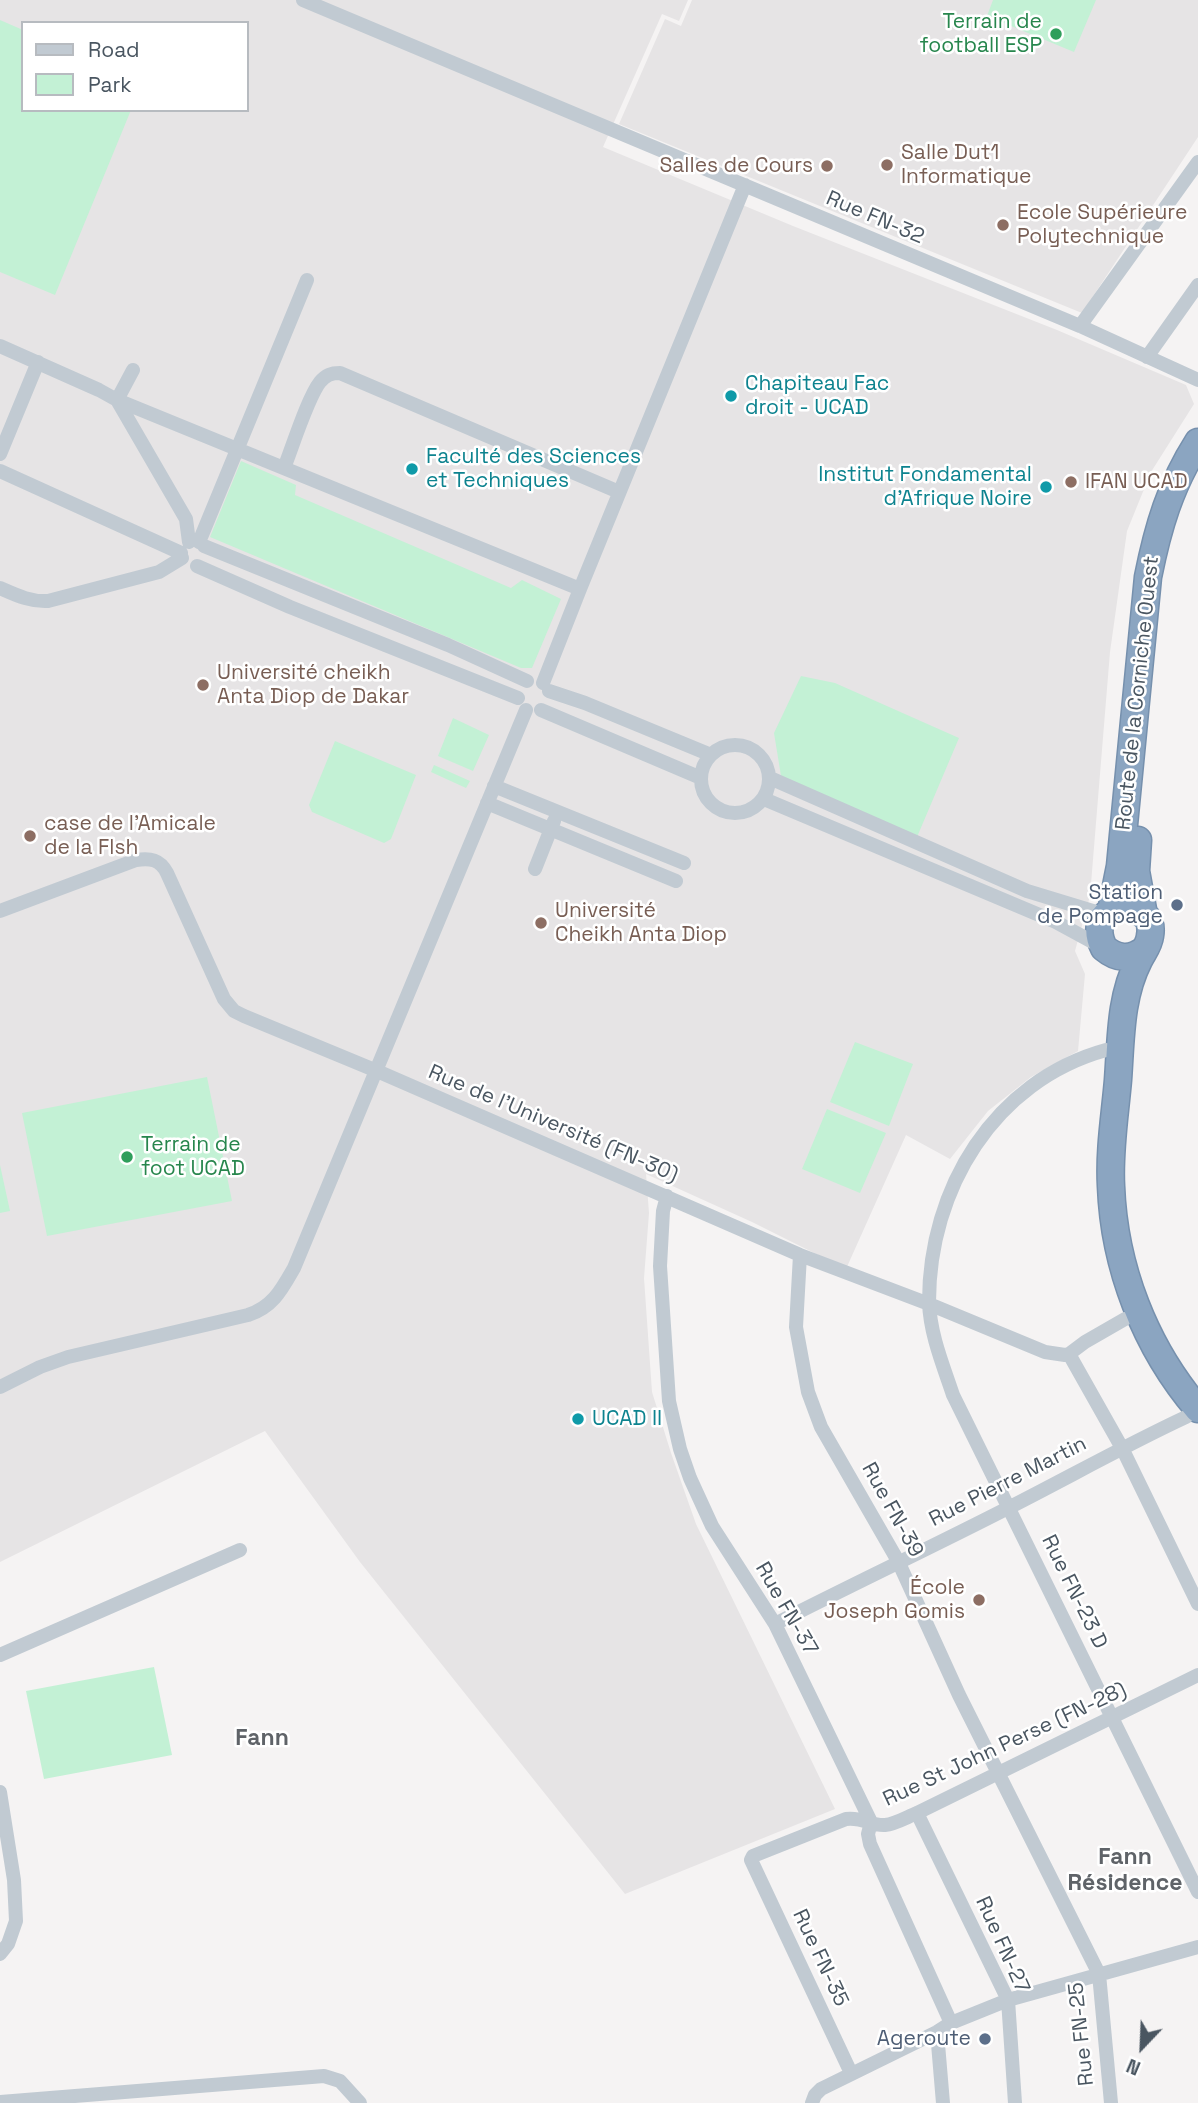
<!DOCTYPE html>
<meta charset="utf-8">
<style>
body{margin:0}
#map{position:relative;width:1198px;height:2103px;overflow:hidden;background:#f5f3f3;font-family:"Space Grotesk",sans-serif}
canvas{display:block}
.legend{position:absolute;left:21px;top:21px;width:228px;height:91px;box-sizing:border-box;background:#fff;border:2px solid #b7bbc0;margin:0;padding:9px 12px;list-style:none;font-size:21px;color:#4a5661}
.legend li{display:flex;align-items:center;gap:14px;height:35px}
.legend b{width:35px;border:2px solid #b7bbc0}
.north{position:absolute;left:1107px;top:2012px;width:70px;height:70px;-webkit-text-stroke:5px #fff;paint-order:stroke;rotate:203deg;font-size:19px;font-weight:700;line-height:28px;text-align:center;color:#4a5661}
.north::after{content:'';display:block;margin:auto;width:24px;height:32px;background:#4a5661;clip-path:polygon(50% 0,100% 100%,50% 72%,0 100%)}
</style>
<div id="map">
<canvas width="1198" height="2103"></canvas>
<ul class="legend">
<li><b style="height:9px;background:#c1cad2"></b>Road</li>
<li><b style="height:19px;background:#c3f1d5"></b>Park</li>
</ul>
<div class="north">N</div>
</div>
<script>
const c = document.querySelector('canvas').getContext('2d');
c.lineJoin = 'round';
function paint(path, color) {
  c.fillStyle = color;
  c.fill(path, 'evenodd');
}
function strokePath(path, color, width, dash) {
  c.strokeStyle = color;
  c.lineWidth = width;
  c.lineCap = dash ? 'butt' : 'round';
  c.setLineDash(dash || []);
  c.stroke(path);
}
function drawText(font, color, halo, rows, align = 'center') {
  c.font = font + ' "Space Grotesk",sans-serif';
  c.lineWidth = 5;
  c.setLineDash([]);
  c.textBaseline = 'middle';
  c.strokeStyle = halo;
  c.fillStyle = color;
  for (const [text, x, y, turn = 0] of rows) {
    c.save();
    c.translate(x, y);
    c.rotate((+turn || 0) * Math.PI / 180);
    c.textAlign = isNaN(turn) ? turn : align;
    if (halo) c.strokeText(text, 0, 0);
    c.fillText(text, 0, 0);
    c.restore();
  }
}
const education = new Path2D(`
 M0,0H688L679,21L662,14L603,147L793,226L1057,330L1186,385L1194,404L1151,472L1127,531L1110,652L1090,896L1075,951L1085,974L1078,1051L1031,1077L988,1111L950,1159L906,1135L846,1269L752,1222L646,1174L649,1213L644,1278L652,1392L671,1453L696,1524L835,1809L625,1894L360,1562L265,1431L0,1562ZM23,23H247V110H23Z
 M692,0H1198V137L1082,313L619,124L665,19L681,26Z`);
const green = new Path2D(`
 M993,0H1096L1074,52L987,16Z
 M0,20L23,30V110H131L55,295L0,272Z
 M241,461L296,485L295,495L511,588L522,580L561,599L532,668H521L210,537Z
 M801,676L835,683L959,738L917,837L781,776L774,733Z
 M453,718L489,735L473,771L438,756Z
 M335,741L416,775L391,839L384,843L312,812L309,805Z
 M434,765L470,781L466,788L431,772Z
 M855,1042L913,1064L889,1126L830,1102Z
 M207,1077L232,1201L47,1236L22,1113Z
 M827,1109L886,1133L860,1193L802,1169Z
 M0,1165L10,1211L0,1213Z
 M154,1667L172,1755L44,1779L26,1691Z`);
const street = new Path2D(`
 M303,0L1080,326L1198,380
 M1080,326L1198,162
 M0,346L99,390L117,400L186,519L189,542
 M1147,357L1198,285
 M133,370L117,400L580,589
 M0,454L38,362
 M284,468C292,448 308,397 320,382C326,375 331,373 340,373L619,492
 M0,471L181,553
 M199,542L307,280
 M204,546L448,645L527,681
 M197,566L290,607L518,698
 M0,588C16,595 30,602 48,601L159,572L182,558
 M543,683L580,589L745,185
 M549,691L585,703L711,755
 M541,710L701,778
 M701 779a34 34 0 1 1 68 0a34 34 0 1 1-68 0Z
 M770,778L1027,891L1106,915
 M494,786L684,863
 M764,799L1056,922L1102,947
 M487,803L676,881
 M535,869L554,821
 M0,911L136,860C150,858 160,859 167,873L224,999L234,1011L244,1016L377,1071L800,1255L929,1304L1045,1352L1065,1355L1069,1354
 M1106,1050C994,1081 929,1189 929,1302C930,1334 943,1365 953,1395L1198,1892
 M667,1196L663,1211L660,1266L669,1401L680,1449L690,1478L712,1526L775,1624L871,1822L868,1834L870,1844L951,2023
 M800,1255L796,1327L808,1392L821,1427L898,1561L959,1695L1099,1974L1111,2103
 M1069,1354L1122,1448L1198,1604
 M1069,1354L1085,1342L1125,1319
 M0,1387L40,1367L68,1357L248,1315C273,1307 282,1289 294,1268L526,710
 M775,1624C853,1584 932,1547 1010,1507C1069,1477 1126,1445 1186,1417
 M0,1655L240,1550
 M0,1792L14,1880L16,1921L8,1944L0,1954
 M917,1813L1008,2000L1015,2103
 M937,2032L943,2103
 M851,2073L751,1860L753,1856L846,1819C864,1817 871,1826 885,1825C895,1824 907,1817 917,1813L1198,1675
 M0,2102L324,2076L340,2081L360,2103
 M812,2103L815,2095L821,2089L937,2032L951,2023L1008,2000L1198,1947`);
const highway = new Path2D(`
 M1138,840L1136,871L1144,915
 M1111,911L1120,866L1148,577C1158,527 1170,486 1198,442
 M1144,950C1130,960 1117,959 1104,948C1080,900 1158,893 1150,936C1149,945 1143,952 1139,960C1120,997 1121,1039 1118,1080C1115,1115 1109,1150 1111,1186C1114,1267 1145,1347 1198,1409`);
const markers = [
 [1056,34,7,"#2e9e5b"],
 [887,165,7,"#8d6e63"],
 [827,166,7,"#8d6e63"],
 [1003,225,7,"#8d6e63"],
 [731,396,7,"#0f9aa8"],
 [412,469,7,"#0f9aa8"],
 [1071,482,7,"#8d6e63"],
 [1046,487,7,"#0f9aa8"],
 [203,685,7,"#8d6e63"],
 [30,836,7,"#8d6e63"],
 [1177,905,7,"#5c6f8a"],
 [541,923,7,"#8d6e63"],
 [127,1157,7,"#2e9e5b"],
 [578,1419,7,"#0f9aa8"],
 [979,1600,7,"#8d6e63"],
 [985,2039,7,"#5c6f8a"]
];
const leisureNames = [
 ["Terrain de",1042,22],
 ["football ESP",1042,46],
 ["Terrain de",141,1145,"left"],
 ["foot UCAD",141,1169,"left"]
];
const educationNames = [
 ["Salle Dut1",901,153],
 ["Informatique",901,177],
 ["Salles de Cours",813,166,"right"],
 ["Ecole Supérieure",1017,213],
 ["Polytechnique",1017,237],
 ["IFAN UCAD",1085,482],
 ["Université cheikh",217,673],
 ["Anta Diop de Dakar",217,697],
 ["case de l'Amicale",44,824],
 ["de la Flsh",44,848],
 ["Université",555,911],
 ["Cheikh Anta Diop",555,935],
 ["École",965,1588,"right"],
 ["Joseph Gomis",965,1612,"right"]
];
const streetNames = [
 ["Rue FN-32",875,218,23],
 ["Route de la Corniche Ouest",1138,693,-84],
 ["Rue de l'Université (FN-30)",553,1124,23],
 ["Rue Pierre Martin",1008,1482,-27],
 ["Rue FN-39",892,1510,61],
 ["Rue FN-23 D",1074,1592,64],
 ["Rue FN-37",786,1609,60],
 ["Rue St John Perse (FN-28)",1005,1745,-25],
 ["Rue FN-27",1002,1945,66],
 ["Rue FN-35",820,1958,65],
 ["Rue FN-25",1082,2034,-96]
];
const cultureNames = [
 ["Chapiteau Fac",745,384],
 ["droit - UCAD",745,408],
 ["Faculté des Sciences",426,457],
 ["et Techniques",426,481],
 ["Institut Fondamental",1032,475,"right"],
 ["d'Afrique Noire",1032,499,"right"],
 ["UCAD II",592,1419]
];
const serviceNames = [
 ["Station",1163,893],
 ["de Pompage",1163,917],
 ["Ageroute",971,2039]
];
const neighbourhoodNames = [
 ["Fann",262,1739],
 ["Fann",1125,1858],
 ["Résidence",1125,1884]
];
paint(education, '#e6e4e5');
paint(green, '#c3f1d5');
strokePath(highway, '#7690ad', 29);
strokePath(street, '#c1cad2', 14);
strokePath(highway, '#8ba5c1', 26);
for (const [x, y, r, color] of markers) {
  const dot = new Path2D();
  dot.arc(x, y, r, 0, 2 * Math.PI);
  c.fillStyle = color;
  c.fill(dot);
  strokePath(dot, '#fff', 2.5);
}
drawText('21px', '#27864d', '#fff', leisureNames, 'right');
drawText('21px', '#785e54', '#fff', educationNames, 'left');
drawText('21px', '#4a5661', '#fff', streetNames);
drawText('21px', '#0d838f', '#fff', cultureNames, 'left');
drawText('21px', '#4e5e75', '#fff', serviceNames, 'right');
drawText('bold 23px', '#5f6368', '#fff', neighbourhoodNames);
</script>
